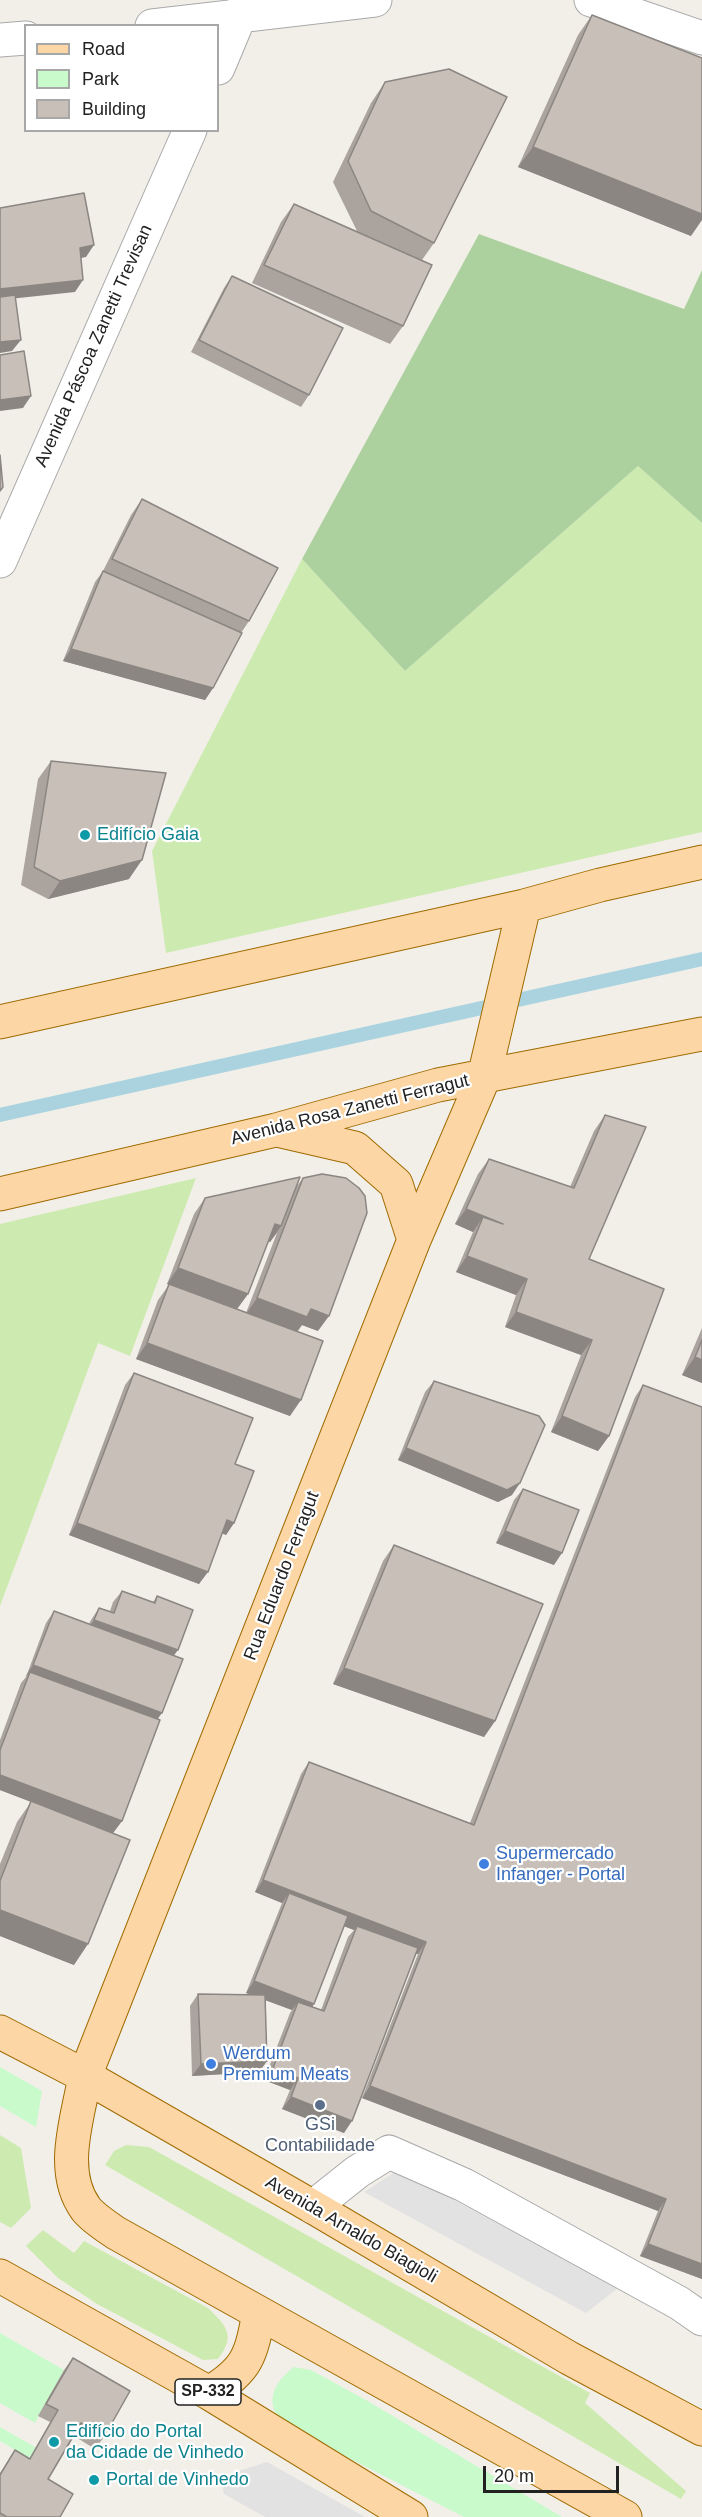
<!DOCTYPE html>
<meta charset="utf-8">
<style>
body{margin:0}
#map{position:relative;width:702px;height:2517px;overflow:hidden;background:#f2efe9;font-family:Helvetica,sans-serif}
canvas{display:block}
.legend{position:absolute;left:24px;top:24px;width:195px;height:108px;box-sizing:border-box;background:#fff;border:2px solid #a7a7a7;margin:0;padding:8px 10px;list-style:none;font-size:18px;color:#222}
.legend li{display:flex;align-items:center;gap:12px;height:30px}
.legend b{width:30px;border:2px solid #a7a7a7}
.scale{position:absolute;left:483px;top:2466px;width:136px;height:27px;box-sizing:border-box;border:3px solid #222;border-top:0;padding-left:8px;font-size:18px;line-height:21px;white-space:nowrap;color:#222;-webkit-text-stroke:4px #fff;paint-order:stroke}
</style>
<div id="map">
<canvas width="702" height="2517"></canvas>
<ul class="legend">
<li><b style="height:8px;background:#fcd6a4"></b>Road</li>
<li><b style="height:16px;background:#c8facc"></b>Park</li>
<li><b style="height:16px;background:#c7bfb8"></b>Building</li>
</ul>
<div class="scale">20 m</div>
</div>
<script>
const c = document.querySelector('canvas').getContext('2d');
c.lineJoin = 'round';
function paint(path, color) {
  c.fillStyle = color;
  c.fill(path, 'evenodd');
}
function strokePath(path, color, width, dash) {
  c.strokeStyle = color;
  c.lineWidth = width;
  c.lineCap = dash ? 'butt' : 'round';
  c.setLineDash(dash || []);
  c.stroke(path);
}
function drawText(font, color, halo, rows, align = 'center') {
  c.font = font + ' Helvetica,sans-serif';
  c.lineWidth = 4.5;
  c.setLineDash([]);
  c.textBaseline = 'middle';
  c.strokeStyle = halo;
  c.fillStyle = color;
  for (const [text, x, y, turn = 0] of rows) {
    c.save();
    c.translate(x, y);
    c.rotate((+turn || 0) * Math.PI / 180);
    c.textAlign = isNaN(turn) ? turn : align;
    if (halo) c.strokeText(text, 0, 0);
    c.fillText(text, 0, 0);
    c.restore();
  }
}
const grass = new Path2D(`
 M638,466L702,523V832L166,953L152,851L302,559L405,671Z
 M196,1178L130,1356L98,1343L0,1606V1224Z
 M0,2135L21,2148L31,2208L11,2228L0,2222Z
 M126,2145L149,2147L590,2393L585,2403L686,2491L681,2499L105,2165L114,2151Z
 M43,2230L74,2253L84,2241L208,2308C227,2326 236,2336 218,2359L203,2360L97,2304L58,2278L26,2246Z`);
const forest = new Path2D(`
 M479,234L684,309L702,270V523L638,466L405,671L302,559Z`);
const park = new Path2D(`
 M0,2067L42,2091L36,2127L0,2106Z
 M0,2333L64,2370L35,2423L0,2403Z
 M294,2367L311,2370L366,2400L562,2517H464L292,2429C287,2424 277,2418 275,2412C267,2393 280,2378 294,2367Z
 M0,2427L42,2451L36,2462L0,2441Z`);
const parking = new Path2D(`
 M398,2170L618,2288L586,2313L364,2192Z
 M267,2462L365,2517H265L224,2494L220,2477Z`);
const stream = new Path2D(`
 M0,1115L702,959`);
const minor = new Path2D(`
 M591,0L702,38
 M152,26L375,0
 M0,40L26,38
 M218,68L246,1
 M0,561L190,130
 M313,2207L357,2172L389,2152L464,2185L679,2303L702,2319`);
const major = new Path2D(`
 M524,906L484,1077L414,1240L85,2076C78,2118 58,2171 86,2209C93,2218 106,2226 116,2233L625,2517
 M0,1022L524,906L600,885L702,862
 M281,1131L355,1148L396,1184L414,1240
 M0,1194L276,1130L438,1085L702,1034
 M0,2032L85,2076L313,2207L569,2358L702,2429
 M0,2276L209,2393L411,2517
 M209,2393C248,2370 251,2355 259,2313`);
const wall = new Path2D(`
 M592,15L691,236L518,167L578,35Z
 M385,82L434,243L422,260L403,326L390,344L252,283L281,222L294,204L357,231L333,182L371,103Z
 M232,276L309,395L301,407L191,352L224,288Z
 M142,499L249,621L241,633L213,688L205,700L63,661L95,582L103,571L131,515Z
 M51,761L129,879L48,899L21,885L38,779Z
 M605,1115L589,1259L609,1436L598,1451L551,1432L581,1355L505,1327L516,1295L456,1272L473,1232L455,1224L478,1174L489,1159L570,1187L594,1131Z
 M303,1178L318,1331L302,1325L297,1332L290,1416L136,1359L158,1300L169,1285L167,1284L194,1214L205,1198L297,1186ZM277,1233L246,1313L237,1309L248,1294L268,1241L270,1242Z
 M702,1328V1383L682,1375Z
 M134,1373L235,1464L234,1523L226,1535L222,1533L199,1584L69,1535L125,1385Z
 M434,1381L512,1495L498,1502L398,1460L425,1392Z
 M643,1385L702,1407V2279L640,2256L658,2211L362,2098L418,1954H416L344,2133L282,2109L290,2090L264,2080L290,2013L292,2010L265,2000L267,2061L259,2072L192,2076L190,2006L198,1994L252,1995L246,1993L282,1903L255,1892L301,1774L309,1762L470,1823L635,1397ZM344,1926L354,1930L348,1937L321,2010L312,2007Z
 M523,1489L554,1565L496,1543L514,1500Z
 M394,1545L495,1721L484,1737L333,1684L383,1561Z
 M122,1591L153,1602L157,1596L174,1656L158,1719L122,1821L113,1833L54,1811L74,1965L0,1936V1864L17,1822L31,1802L0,1790V1740L21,1683L26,1677L46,1623L54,1611L89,1624L91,1620L99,1608L110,1611L113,1602Z
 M73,2358L104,2437L95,2449L74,2436L48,2479L60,2517H0V2473L15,2450L29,2459L50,2422L38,2416L64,2370Z`);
const shadedWall = new Path2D(`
 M533,147L702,214V220L691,236L518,167Z
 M94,245L86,257L71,260L80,248Z
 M83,280L75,292L0,300V289Z
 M21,340L12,351L0,353V342Z
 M31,396L23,408L0,411V400Z
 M71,649L213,688L205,700L63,661Z
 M142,860L129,879L48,899L60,881Z
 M466,1209L503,1224L483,1217L473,1232L455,1224Z
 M275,1224L281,1226L270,1242L264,1240Z
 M467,1256L527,1279L516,1295L456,1272Z
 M178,1268L248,1294L237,1309L167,1284Z
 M257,1298L311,1309L329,1316L318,1331L302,1325L296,1333L246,1314Z
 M516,1312L592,1340L581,1355L505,1327Z
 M147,1343L301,1400L290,1416L136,1359Z
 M695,1357L702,1360V1383L682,1375Z
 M562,1416L609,1436L598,1451L551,1432Z
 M406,1448L520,1483L512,1495L498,1502L398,1460Z
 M227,1520L234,1523L226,1535L219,1532Z
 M77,1523L208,1572L199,1584L69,1535Z
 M505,1531L562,1553L554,1565L496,1543Z
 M94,1620L178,1650L169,1662L86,1632Z
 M33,1665L162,1713L153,1725L30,1672L25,1677Z
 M344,1668L495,1721L484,1737L333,1684Z
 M0,1775L122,1821L113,1833L0,1790Z
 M263,1880L426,1942L418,1954L355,1930L357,1926L354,1930L284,1904L289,1893L282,1903L255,1892Z
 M0,1910L88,1944L74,1965L0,1936Z
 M254,1981L314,2004L306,2016L298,2002L292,2010L246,1993Z
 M267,2061L259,2072L192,2076L201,2064Z
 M273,2068L298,2078L290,2090L264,2080Z
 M370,2086L666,2199L658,2211L362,2098Z
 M291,2097L352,2121L344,2133L282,2109Z
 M648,2244L702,2264V2279L640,2256Z`);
const building = new Path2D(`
 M592,15L702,58V214L533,147Z
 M449,69L507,97L434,243L371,211L348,161L385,82Z
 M84,193L94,245L80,248L83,280L0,289V208Z
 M294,204L432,265L403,326L264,265Z
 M232,276L343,328L309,395L199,340Z
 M15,295L21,340L0,342V297Z
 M24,351L31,396L0,400V355Z
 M0,455L3,487L0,491Z
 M142,499L278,568L249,621L112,559Z
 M103,571L242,633L213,688L71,649Z
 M51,761L166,773L142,860L60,881L34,867Z
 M605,1115L646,1127L589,1259L664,1289L609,1436L562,1416L592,1340L516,1312L527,1279L467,1256L483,1217L503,1224L466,1209L489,1159L574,1188Z
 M322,1174L346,1178L359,1188L365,1196L367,1213L329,1316L311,1309L307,1317L257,1298L303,1178Z
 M300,1177L281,1226L275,1224L248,1294L178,1268L205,1198Z
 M169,1284L323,1341L301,1400L147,1343Z
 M702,1340V1360L695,1357Z
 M134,1373L253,1418L235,1464L254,1471L234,1523L227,1520L208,1572L77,1523Z
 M434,1381L539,1416L545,1425L520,1483L507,1490L406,1448Z
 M643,1385L702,1407V2264L648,2244L666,2199L370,2086L426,1942L263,1880L309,1762L474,1825Z
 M523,1489L579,1510L562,1553L505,1531Z
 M394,1545L543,1604L495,1721L344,1668Z
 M122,1591L155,1603L157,1596L193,1610L178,1650L94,1620L99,1608L114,1613Z
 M54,1611L183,1659L162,1713L33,1665Z
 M30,1672L160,1720L122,1821L0,1775V1750Z
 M31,1801L130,1840L88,1944L0,1910V1881Z
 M289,1893L348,1916L314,2004L254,1981Z
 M357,1926L418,1948L352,2121L291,2097L298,2078L273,2068L298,2002L324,2011Z
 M198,1994L265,1995L267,2061L201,2064Z
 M73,2358L130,2391L104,2437L81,2423L48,2479L73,2494L60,2517H7L0,2513V2475L15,2450L30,2459L58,2410L46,2404Z`);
const markers = [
 [85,835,6,"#0f9aa8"],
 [484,1864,6,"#3f7fe0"],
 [211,2064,6,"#3f7fe0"],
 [320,2105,6,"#5c6f8a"],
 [54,2442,6,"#0f9aa8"],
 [94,2480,6,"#0f9aa8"]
];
const shields = [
 [208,2392,66]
];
const shieldNames = [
 ["SP-332",208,2392]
];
const streetNames = [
 ["Avenida Páscoa Zanetti Trevisan",94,346,-66],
 ["Avenida Rosa Zanetti Ferragut",350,1110,-14],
 ["Rua Eduardo Ferragut",282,1576,-69],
 ["Avenida Arnaldo Biagioli",351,2230,30]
];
const cultureNames = [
 ["Edifício Gaia",97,835],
 ["Edifício do Portal",66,2432],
 ["da Cidade de Vinhedo",66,2453],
 ["Portal de Vinhedo",106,2480]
];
const shopNames = [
 ["Supermercado",496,1854],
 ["Infanger - Portal",496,1875],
 ["Werdum",223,2054],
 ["Premium Meats",223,2075]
];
const serviceNames = [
 ["GSi",320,2125],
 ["Contabilidade",320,2146]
];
paint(grass, '#cdebb0');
paint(forest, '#add19e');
paint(park, '#c8facc');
paint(parking, '#e2e2e2');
strokePath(stream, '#aad3df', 14);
strokePath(minor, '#a9a9a9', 35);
strokePath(major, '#a06b00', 35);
strokePath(minor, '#fff', 33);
strokePath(major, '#fcd6a4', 33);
paint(wall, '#aba49e');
paint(shadedWall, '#8b8681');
paint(building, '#c7bfb8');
strokePath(building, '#8b8681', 1.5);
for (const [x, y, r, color] of markers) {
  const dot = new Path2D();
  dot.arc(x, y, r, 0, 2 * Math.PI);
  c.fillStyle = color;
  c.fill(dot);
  strokePath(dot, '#fff', 2);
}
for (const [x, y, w] of shields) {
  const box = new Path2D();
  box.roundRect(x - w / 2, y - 13, w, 26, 4.5);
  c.fillStyle = '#fff';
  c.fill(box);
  strokePath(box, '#222', 1.5);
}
drawText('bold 16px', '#222', null, shieldNames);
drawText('18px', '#222', '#fff', streetNames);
drawText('18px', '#0d838f', '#fff', cultureNames, 'left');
drawText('18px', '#366cbe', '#fff', shopNames, 'left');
drawText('18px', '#4e5e75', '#fff', serviceNames);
</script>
